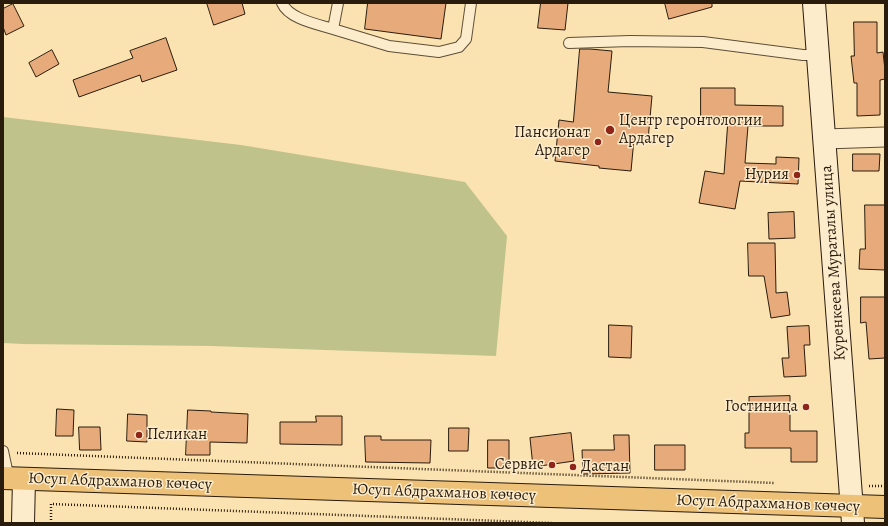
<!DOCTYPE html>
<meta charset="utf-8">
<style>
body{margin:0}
#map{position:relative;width:888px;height:526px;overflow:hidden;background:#fae2b1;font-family:Alegreya,serif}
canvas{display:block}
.frame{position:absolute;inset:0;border:4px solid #2a1c0d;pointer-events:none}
</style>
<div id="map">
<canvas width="888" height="526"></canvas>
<div class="frame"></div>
</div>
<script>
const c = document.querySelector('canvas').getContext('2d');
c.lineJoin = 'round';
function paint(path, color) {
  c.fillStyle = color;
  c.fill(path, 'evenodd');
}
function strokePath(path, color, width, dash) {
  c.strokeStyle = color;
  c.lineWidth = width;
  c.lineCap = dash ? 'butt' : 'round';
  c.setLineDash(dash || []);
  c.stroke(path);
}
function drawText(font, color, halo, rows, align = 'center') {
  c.font = font + ' Alegreya,serif';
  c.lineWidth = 3;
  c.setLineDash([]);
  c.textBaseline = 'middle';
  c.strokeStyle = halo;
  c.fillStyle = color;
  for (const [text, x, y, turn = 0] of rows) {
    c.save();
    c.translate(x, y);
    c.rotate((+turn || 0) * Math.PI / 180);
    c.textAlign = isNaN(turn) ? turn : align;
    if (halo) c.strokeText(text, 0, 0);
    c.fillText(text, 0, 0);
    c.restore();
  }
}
const green = new Path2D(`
 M3,117L241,145L465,182L507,236L496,356L212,346L23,344L3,343Z`);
const building = new Path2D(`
 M207,3H242L245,14L214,25Z
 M368,3H446L441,39L365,29Z
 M541,3H568L565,30L538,28Z
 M665,3H712V7L669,19Z
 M13,4L24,26L6,35L3,27V9Z
 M854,22H877V53L883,52L885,70V79L880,80V115L857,116V83H854L851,56H854Z
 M166,38L177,70L142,82L140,75L79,97L73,80L133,58L130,51Z
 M580,49H590L612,51L608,92L652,96L648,140L634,139L631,171L599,168V166L555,161L559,120L573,122Z
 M52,50L59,64L36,77L29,63Z
 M701,88H735V105L783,106V126H748L745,163L776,164V157L799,158L798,184L740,181L735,209L699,203L705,171L724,174L728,120L701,119Z
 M853,154H880L879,171H853Z
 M865,205H885V270L859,269L860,249H865Z
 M794,212L795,238L769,239L768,213Z
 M748,243H775L776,293L787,292L790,315L771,318L764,276H749Z
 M861,297H885V358L869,359L866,322L861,323Z
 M609,325L632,326L631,358L609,357Z
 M809,326L810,345H804L806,376L784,377L782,358H789L787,327Z
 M790,396V431H817V462H791V448H745V433H749V397Z
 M57,409L74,410L73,436H56Z
 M188,410L211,411V412L248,414L247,443L210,442V455H186Z
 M128,414L147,415V442L127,441Z
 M316,416H342V445L280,444V422H316Z
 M79,427H100L101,450H80Z
 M449,428H469L468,451H449Z
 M571,433L574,461L533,467L530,438Z
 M614,435H629L630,473L583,474L582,450H614Z
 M365,436H381V440H431L430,463L366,462Z
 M488,440H509V468H488Z
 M655,445H685V470H655Z`);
const path = new Path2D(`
 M17,453L775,483
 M869,486H885
 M51,523V504L552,523`);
const lane = new Path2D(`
 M282,3C289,19 317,24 333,29L338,3
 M333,29L389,46L439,52L459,47L466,39L471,3
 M569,43L630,41L703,42L803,55H818
 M3,451L9,479`);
const street = new Path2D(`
 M825,139L885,137`);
const secondary = new Path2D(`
 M814,3L853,523
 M23,523L24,479`);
const primary = new Path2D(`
 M3,478L885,507`);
const markers = [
 [610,130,5,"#8f2418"],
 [598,142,4,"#8f2418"],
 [797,175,4,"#8f2418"],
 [806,407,4,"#8f2418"],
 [139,435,4,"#8f2418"],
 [552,465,4,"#8f2418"],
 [573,467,4,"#8f2418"]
];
const poiNames = [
 ["Центр геронтологии",619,121,"left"],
 ["Ардагер",619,139,"left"],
 ["Пансионат",590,133],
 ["Ардагер",590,151],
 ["Нурия",789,175],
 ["Гостиница",798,407],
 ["Пеликан",147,435,"left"],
 ["Сервис",544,465],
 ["Дастан",581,467,"left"]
];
const streetNames = [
 ["Куренкеева Мураталы улица",834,263,-94],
 ["Юсуп Абдрахманов көчөсү",120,482,2],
 ["Юсуп Абдрахманов көчөсү",444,493,2],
 ["Юсуп Абдрахманов көчөсү",768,504,2]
];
paint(green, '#bfc38b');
paint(building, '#e7aa7a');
strokePath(building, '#2a1c0d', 1);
strokePath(lane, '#5e4e36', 12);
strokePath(street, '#5e4e36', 21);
strokePath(secondary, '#2a1c0d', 24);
strokePath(primary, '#2a1c0d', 24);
strokePath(path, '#2a1c0d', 2.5, [1, 2]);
strokePath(lane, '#fceccc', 10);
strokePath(street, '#fceccc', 19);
strokePath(secondary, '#fceccc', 22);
strokePath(primary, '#edc178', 22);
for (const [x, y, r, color] of markers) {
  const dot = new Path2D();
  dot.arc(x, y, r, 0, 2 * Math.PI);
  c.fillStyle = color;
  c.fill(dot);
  strokePath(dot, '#fceccc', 1.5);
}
drawText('16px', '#2a1c0d', '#fceccc', poiNames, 'right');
drawText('16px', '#2a1c0d', '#fceccc', streetNames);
</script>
